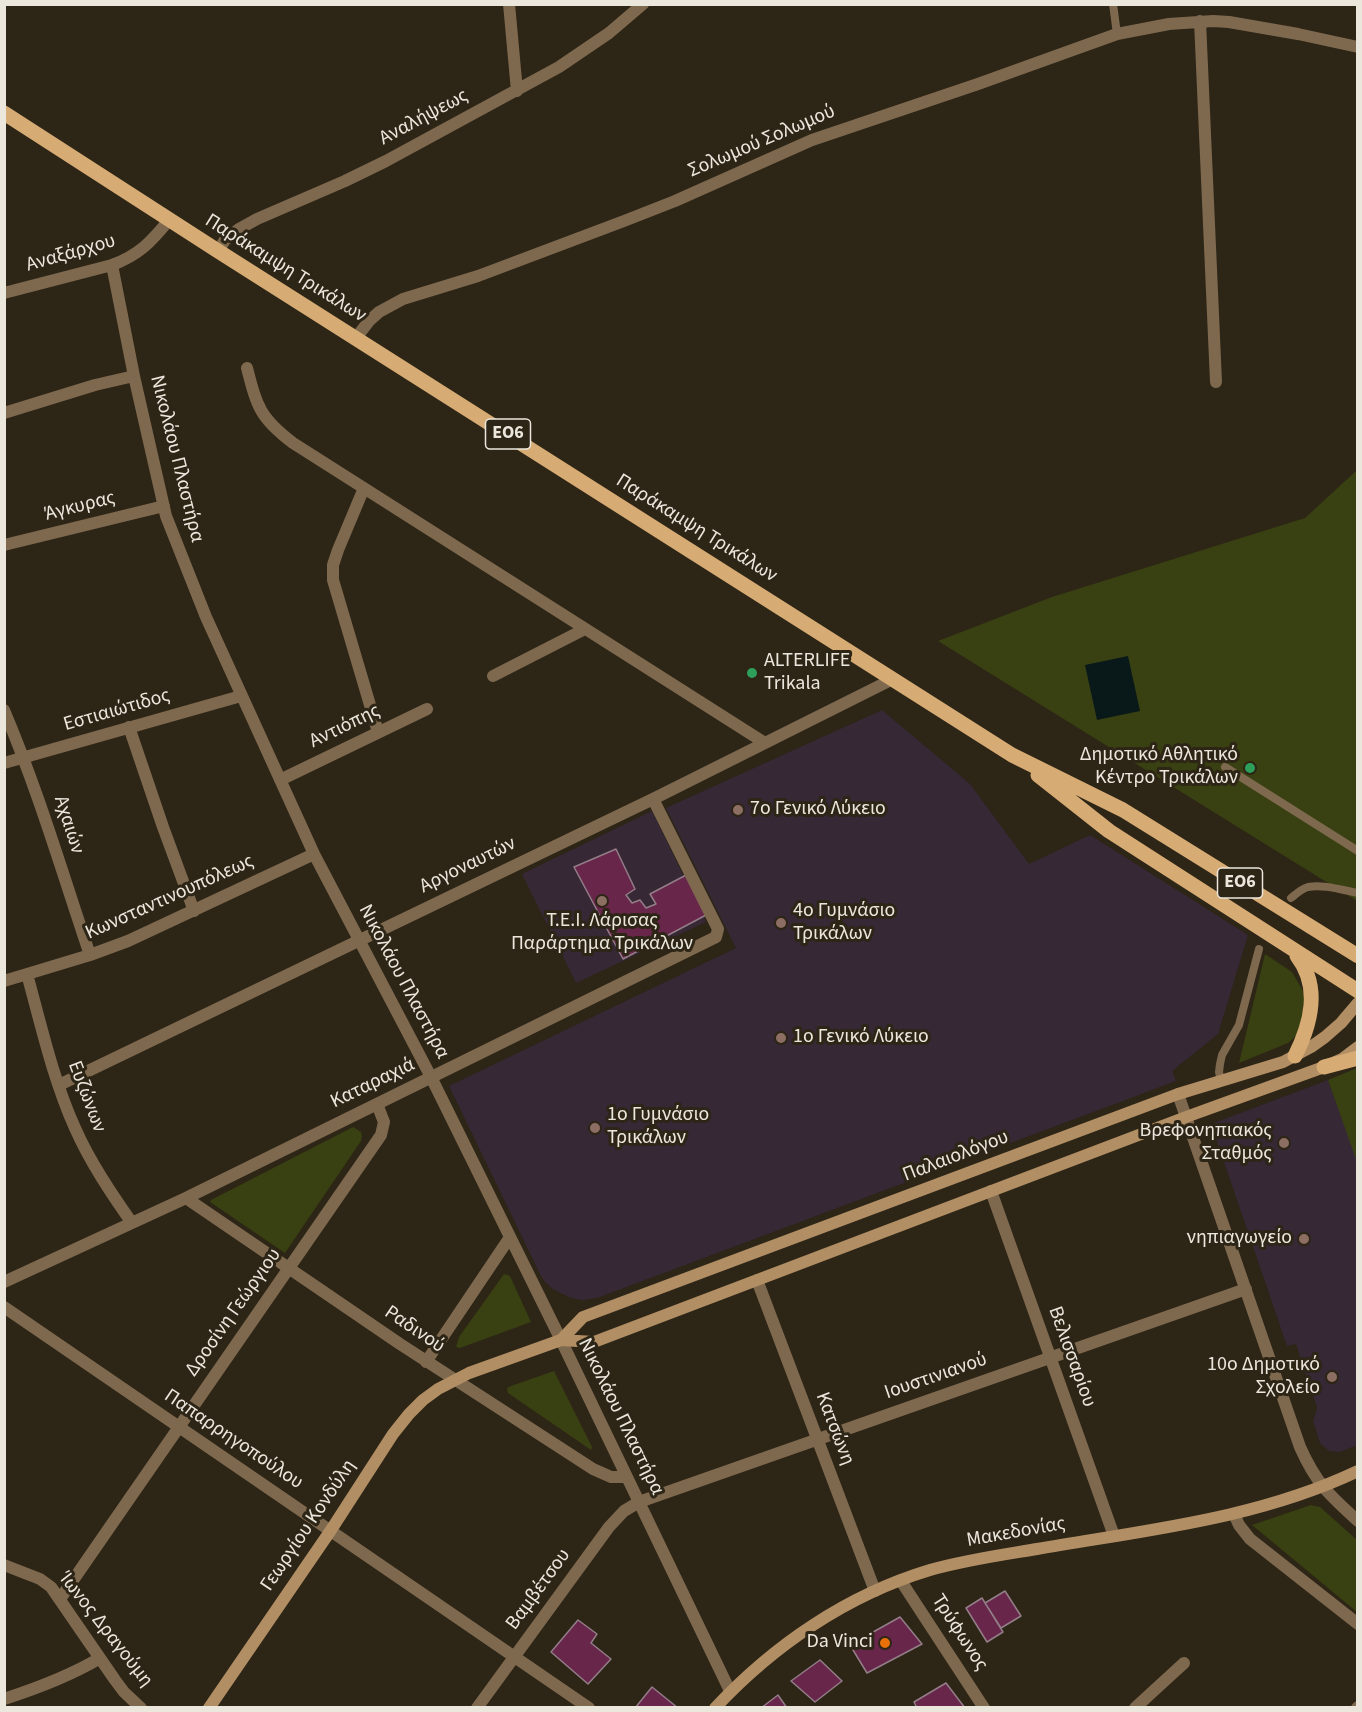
<!DOCTYPE html>
<meta charset="utf-8">
<style>
body{margin:0}
#map{position:relative;width:1362px;height:1712px;overflow:hidden;background:#2d2516;font-family:"Source Sans 3",sans-serif}
canvas{display:block}
.frame{position:absolute;inset:0;border:6px solid #ece7dd;pointer-events:none}
</style>
<div id="map">
<canvas width="1362" height="1712"></canvas>
<div class="frame"></div>
</div>
<script>
const c = document.querySelector('canvas').getContext('2d');
c.lineJoin = 'round';
function paint(path, color) {
  c.fillStyle = color;
  c.fill(path, 'evenodd');
}
function strokePath(path, color, width, dash) {
  c.strokeStyle = color;
  c.lineWidth = width;
  c.lineCap = dash ? 'butt' : 'round';
  c.setLineDash(dash || []);
  c.stroke(path);
}
function drawText(font, color, halo, rows, align = 'center') {
  c.font = font + ' "Source Sans 3",sans-serif';
  c.lineWidth = 6;
  c.setLineDash([]);
  c.textBaseline = 'middle';
  c.strokeStyle = halo;
  c.fillStyle = color;
  for (const [text, x, y, turn = 0] of rows) {
    c.save();
    c.translate(x, y);
    c.rotate((+turn || 0) * Math.PI / 180);
    c.textAlign = isNaN(turn) ? turn : align;
    if (halo) c.strokeText(text, 0, 0);
    c.fillText(text, 0, 0);
    c.restore();
  }
}
const education = new Path2D(`
 M882,710L970,784L1029,864L1090,835L1248,935L1218,1034L1172,1071L1176,1081L597,1298L582,1300L571,1298L553,1289L546,1283L541,1276L449,1086L736,948L666,808Z
 M652,811L706,922L576,983L522,874Z
 M1328,1080L1358,1162L1357,1445L1340,1452L1329,1451L1320,1443L1313,1421L1317,1408L1296,1344L1287,1346L1211,1124Z`);
const green = new Path2D(`
 M1357,470V901L938,641L1052,597L1305,518Z
 M1265,954L1292,972L1302,989L1305,999L1300,1029L1295,1037L1288,1043L1239,1063Z
 M1357,1068V1162L1328,1080Z
 M353,1127L361,1132L362,1136L361,1141L285,1253L210,1202L211,1200Z
 M504,1274L510,1276L531,1322L460,1348L456,1347L459,1337Z
 M554,1371L592,1447L591,1450L508,1393L507,1388L511,1386Z
 M1311,1505L1320,1507L1357,1540V1612L1252,1525Z`);
const water = new Path2D(`
 M1128,656L1140,711L1097,720L1085,665Z`);
const building = new Path2D(`
 M616,849L635,889L626,895L632,903L640,900L646,908L656,904L650,894L688,874L708,914L623,959L574,867Z
 M1005,1591L1021,1616L1001,1628L985,1603Z
 M982,1598L1003,1632L987,1642L966,1608Z
 M900,1617L922,1644L867,1673L850,1645Z
 M578,1620L597,1634L591,1643L611,1659L588,1684L551,1652Z
 M820,1660L842,1681L815,1702L791,1681Z
 M946,1683L965,1708H917L914,1702Z
 M652,1687L678,1708H635Z
 M778,1695L787,1708H761Z`);
const lane = new Path2D(`
 M1113,4L1117,34
 M1225,767L1358,851
 M1291,898C1296,894 1301,889 1308,887C1323,884 1342,890 1358,893
 M1221,1081L1219,1072L1220,1064L1222,1055L1239,1025L1259,949`);
const street = new Path2D(`
 M509,4L517,91
 M1200,21L1216,382
 M218,251L225,240L239,229L257,219L345,181L386,161L559,67L609,33L643,4
 M112,265L134,376L166,516L206,617L314,854L431,1077L561,1340L730,1691
 M4,293L112,265C139,255 151,242 169,220
 M356,338L369,321L379,312L403,299L478,276L624,221L675,201L812,140L978,84L1117,34L1169,24L1213,21L1229,22L1298,34L1358,47
 M247,368C257,407 260,418 293,443L765,743
 M4,413L95,385L134,376
 M364,488L338,550L333,565V580L378,732
 M4,545L164,506
 M493,676L585,629
 M4,710C38,790 62,872 90,955
 M129,727L163,827L194,911
 M4,763L241,696
 M280,780L427,709
 M27,974C41,1025 53,1079 75,1128C90,1162 111,1193 132,1223
 M4,981L90,955L128,941L314,854
 M59,1085L653,799L893,679
 M1178,1094L1300,1447C1316,1483 1329,1495 1358,1521
 M991,1191L1114,1536
 M186,1198L400,1344L593,1469L611,1477H627
 M757,1280L875,1591
 M4,1282L186,1198L716,937L718,929L653,799
 M4,1307L589,1708
 M426,1362L510,1237
 M1234,1514L1239,1525L1250,1539L1358,1624
 M4,1565L40,1579L51,1587L115,1680L124,1692L141,1708
 M901,1581L984,1708
 M60,1599L381,1135L384,1122L377,1104
 M4,1699C38,1688 70,1676 100,1658
 M477,1708L609,1527L624,1511L639,1502L1246,1289
 M1135,1708L1184,1663
 M1357,1708L1358,1707`);
const secondary = new Path2D(`
 M561,1340L583,1317L1178,1094L1283,1062L1311,1047L1325,1037L1341,1023L1358,1003
 M209,1708L331,1530L393,1434L409,1414L423,1400L438,1389L469,1373L561,1340L594,1342L1186,1117L1324,1067L1342,1059L1358,1047
 M715,1708C774,1645 847,1595 930,1570C965,1560 1001,1555 1037,1549C1146,1530 1257,1519 1358,1471`);
const primary = new Path2D(`
 M4,113L218,251L1012,755L1123,810L1358,956
 M1038,775L1109,831L1358,991
 M1295,1056C1311,1024 1321,987 1297,956
 M1324,1067L1358,1058`);
const markers = [
 [752,673,6,"#2e9e5b"],
 [1250,768,6,"#2e9e5b"],
 [738,810,6,"#8d6e63"],
 [602,901,6,"#8d6e63"],
 [781,923,6,"#8d6e63"],
 [781,1038,6,"#8d6e63"],
 [595,1128,6,"#8d6e63"],
 [1284,1143,6,"#8d6e63"],
 [1304,1239,6,"#8d6e63"],
 [1332,1377,6,"#8d6e63"],
 [885,1643,6,"#e8710a"]
];
const shields = [
 [508,434,45],
 [1240,883,45]
];
const shieldNames = [
 ["ΕΟ6",508,434],
 ["ΕΟ6",1240,883]
];
const streetNames = [
 ["Αναλήψεως",424,118,-28],
 ["Σολωμού Σολωμού",762,142,-23],
 ["Αναξάρχου",71,254,-16],
 ["Παράκαμψη Τρικάλων",285,269,32],
 ["Νικολάου Πλαστήρα",176,459,76],
 ["Άγκυρας",80,507,-14],
 ["Παράκαμψη Τρικάλων",696,529,32],
 ["Εστιαιώτιδος",117,711,-16],
 ["Αντιόπης",345,727,-26],
 ["Αχαιών",68,825,72],
 ["Αργοναυτών",468,866,-26],
 ["Κωνσταντινουπόλεως",170,898,-24],
 ["Νικολάου Πλαστήρα",403,982,62],
 ["Καταραχιά",373,1084,-26],
 ["Ευζώνων",86,1097,69],
 ["Παλαιολόγου",956,1157,-21],
 ["Δροσίνη Γεώργιου",234,1313,-55],
 ["Ραδινού",414,1330,34],
 ["Βελισσαρίου",1071,1357,70],
 ["Ιουστινιανού",936,1377,-19],
 ["Νικολάου Πλαστήρα",620,1417,64],
 ["Κατσώνη",834,1429,69],
 ["Παπαρρηγοπούλου",233,1440,34],
 ["Γεωργίου Κονδύλη",309,1526,-56],
 ["Μακεδονίας",1016,1533,-10],
 ["Βαμβέτσου",539,1590,-54],
 ["Ίωνος Δραγούμη",105,1630,52],
 ["Τρύφωνος",959,1633,57]
];
const poiNames = [
 ["ALTERLIFE",764,662],
 ["Trikala",764,685],
 ["Δημοτικό Αθλητικό",1238,756,"right"],
 ["Κέντρο Τρικάλων",1238,779,"right"],
 ["7ο Γενικό Λύκειο",750,810],
 ["4ο Γυμνάσιο",793,912],
 ["Τρικάλων",793,935],
 ["Τ.Ε.Ι. Λάρισας",602,922,"center"],
 ["Παράρτημα Τρικάλων",602,945,"center"],
 ["1ο Γενικό Λύκειο",793,1038],
 ["1ο Γυμνάσιο",607,1116],
 ["Τρικάλων",607,1139],
 ["Βρεφονηπιακός",1272,1132,"right"],
 ["Σταθμός",1272,1155,"right"],
 ["νηπιαγωγείο",1292,1239,"right"],
 ["10ο Δημοτικό",1320,1366,"right"],
 ["Σχολείο",1320,1389,"right"],
 ["Da Vinci",873,1643,"right"]
];
paint(education, '#372835');
paint(green, '#394011');
paint(water, '#09191a');
paint(building, '#68264b');
strokePath(building, '#937e88', 1.5);
strokePath(lane, '#7e694f', 8);
strokePath(street, '#7e694f', 12);
strokePath(secondary, '#b18e64', 12);
strokePath(primary, '#d7ab74', 15);
for (const [x, y, r, color] of markers) {
  const dot = new Path2D();
  dot.arc(x, y, r, 0, 2 * Math.PI);
  c.fillStyle = color;
  c.fill(dot);
  strokePath(dot, '#2d2516', 2);
}
for (const [x, y, w] of shields) {
  const box = new Path2D();
  box.roundRect(x - w / 2, y - 15, w, 30, 4.5);
  c.fillStyle = '#2d2516';
  c.fill(box);
  strokePath(box, '#ece7dd', 1.5);
}
drawText('bold 18px', '#ece7dd', null, shieldNames);
drawText('20px', '#ece7dd', '#2d2516', streetNames);
drawText('20px', '#ece7dd', '#2d2516', poiNames, 'left');
</script>
